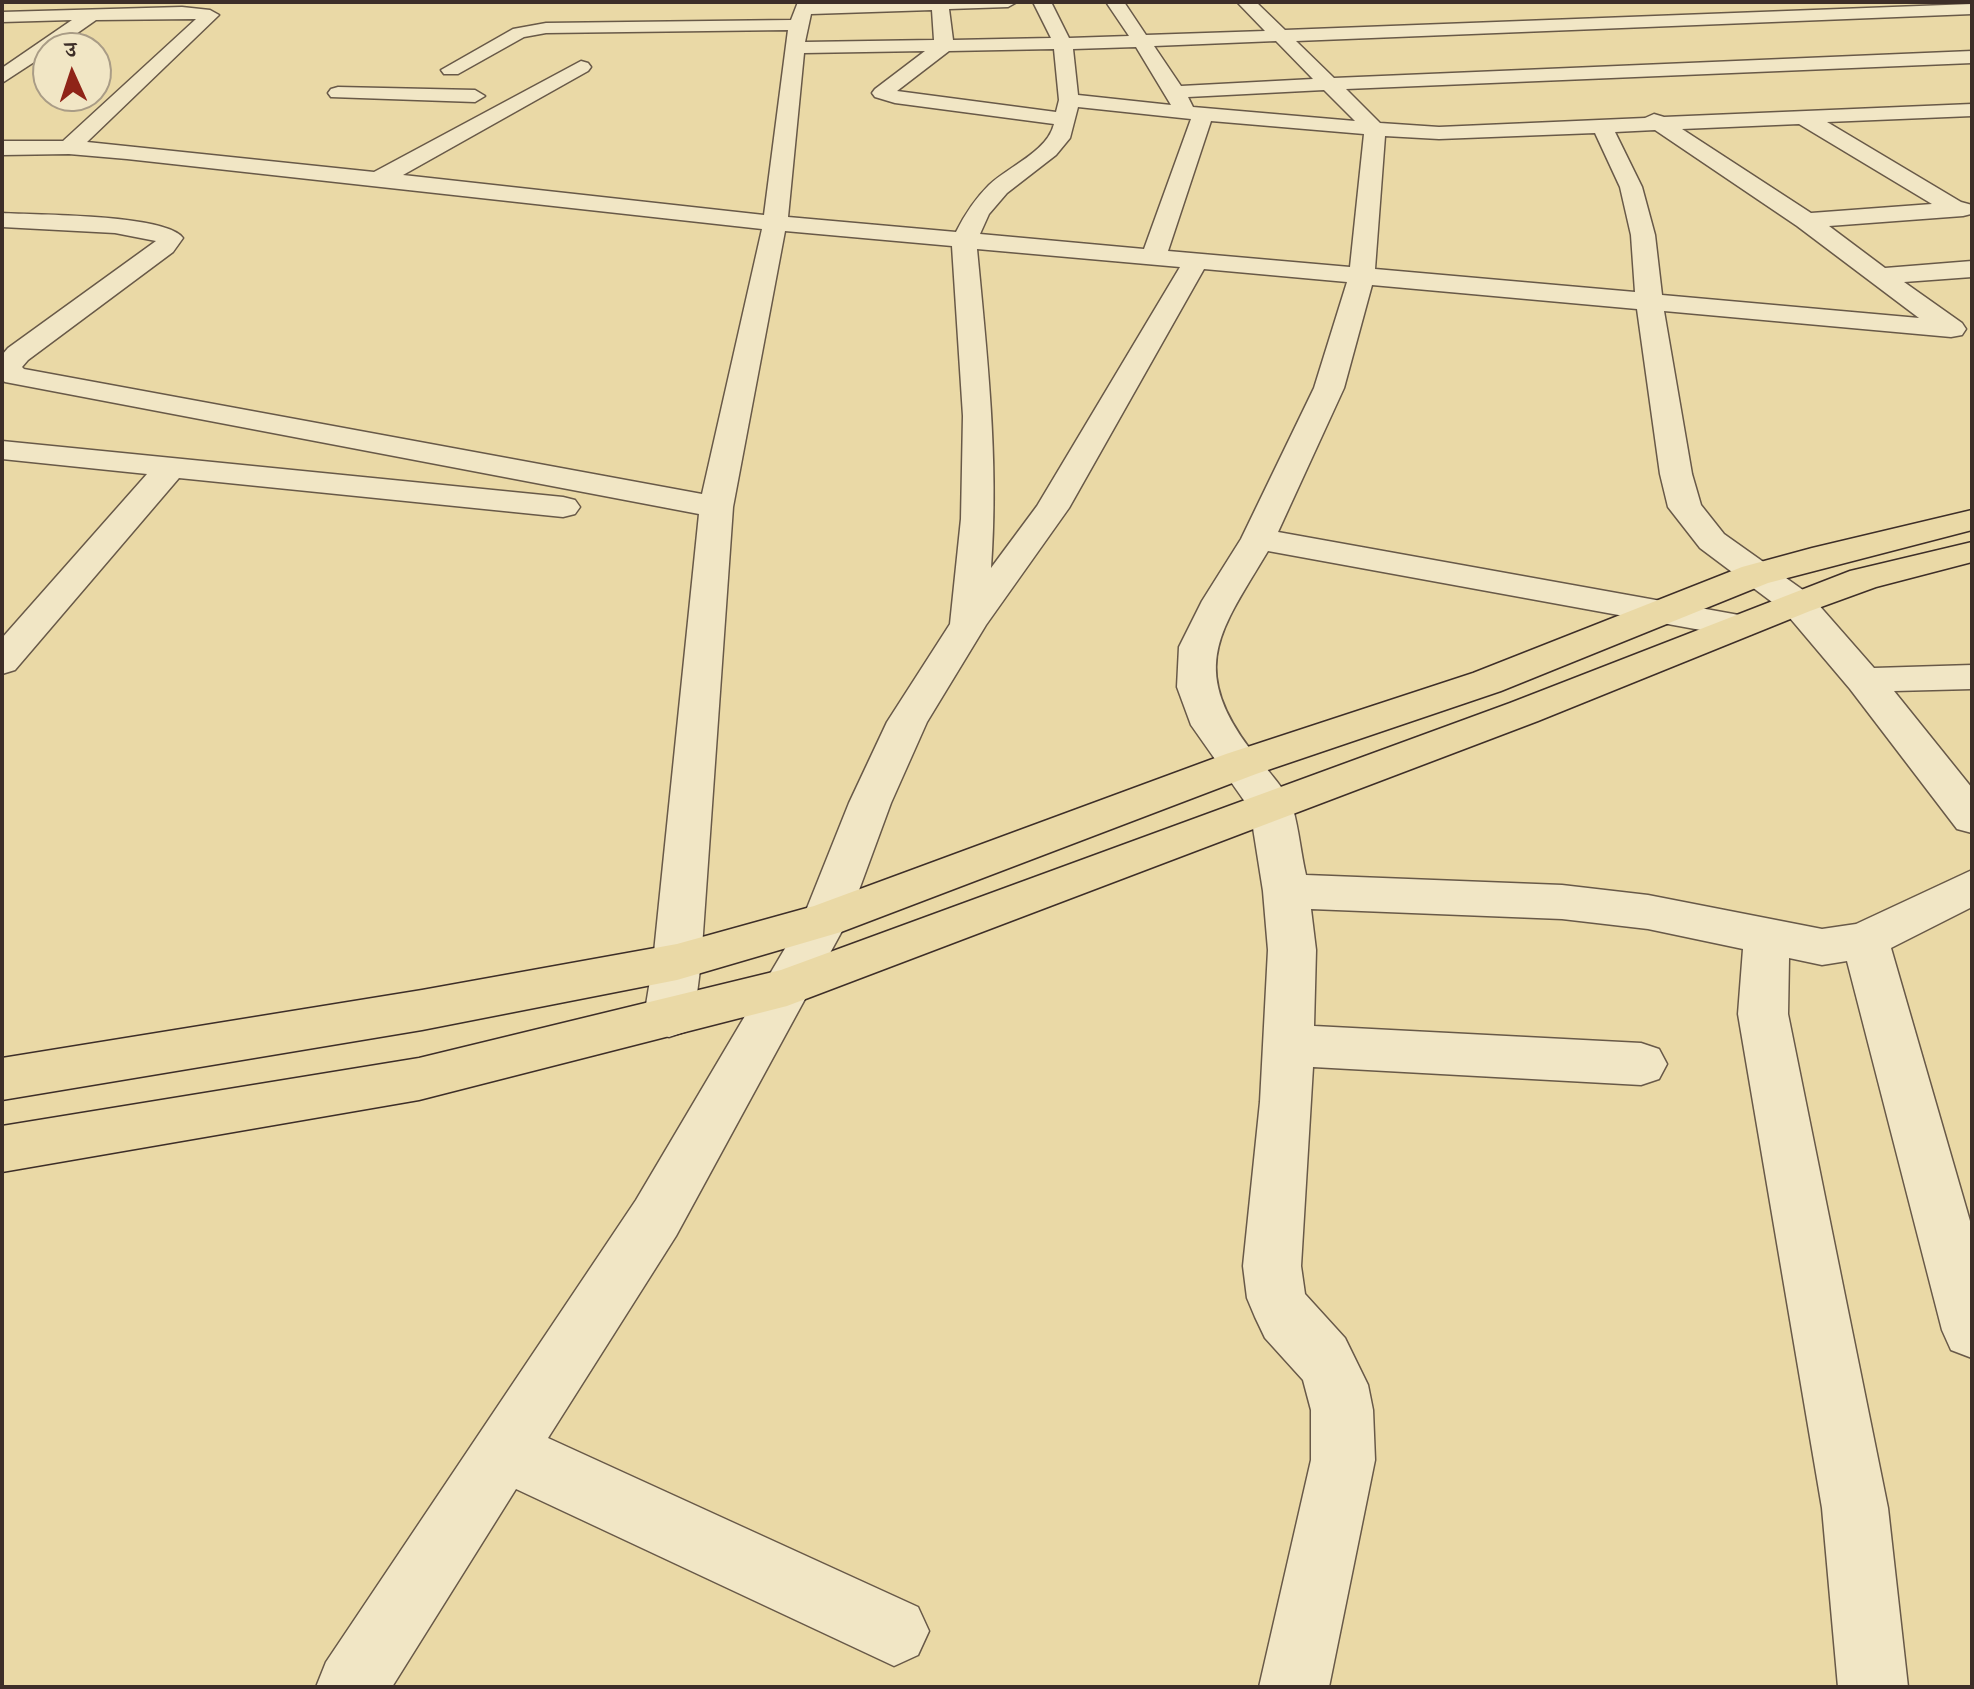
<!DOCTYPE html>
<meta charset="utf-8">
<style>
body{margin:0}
#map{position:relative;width:1974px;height:1689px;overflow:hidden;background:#ead9a6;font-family:Cardo,"Noto Serif Devanagari",serif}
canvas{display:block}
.frame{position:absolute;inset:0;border:4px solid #3d2e28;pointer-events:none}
.north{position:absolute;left:32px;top:32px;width:80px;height:80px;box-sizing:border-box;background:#f1e6c5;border:2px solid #a99c86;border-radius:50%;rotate:357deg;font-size:22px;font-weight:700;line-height:32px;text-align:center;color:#3d2e28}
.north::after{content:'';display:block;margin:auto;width:28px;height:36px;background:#8f2418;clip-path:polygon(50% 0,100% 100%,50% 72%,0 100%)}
</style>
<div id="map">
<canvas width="1974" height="1689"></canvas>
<div class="frame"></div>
<div class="north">उ</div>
</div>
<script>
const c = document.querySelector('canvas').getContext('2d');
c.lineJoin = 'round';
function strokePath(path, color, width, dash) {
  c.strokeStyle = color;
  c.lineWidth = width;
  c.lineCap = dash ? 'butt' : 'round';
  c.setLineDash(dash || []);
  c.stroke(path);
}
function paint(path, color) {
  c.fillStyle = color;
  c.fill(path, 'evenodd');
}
const minor = new Path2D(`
 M798,2H1017L1008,7L949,9L953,40L1051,38L1033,2H1051L1069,38L1129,36L1106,2H1124L1146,35L1265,31L1237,2H1256L1285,30L1972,4V14L1296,41L1334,78L1972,51V63L1346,89L1380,123L1439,127L1645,118L1654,114L1664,117L1972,104V116L1827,122L1961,202L1972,205L1971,214L1963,216L1829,226L1885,268L1972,261V277L1904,282L1962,323L1966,329L1962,335L1951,337L1664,311L1692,474L1701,505L1724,534L1810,595L1874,668L1972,665V689L1894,691L1972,788V833L1957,829L1850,689L1784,611L1700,548L1668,507L1660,474L1637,309L1372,285L1344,388L1278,532L1739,615L1752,618L1758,626L1752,634L1739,637L1268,551C1221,630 1188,666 1250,749C1264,767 1286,788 1293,809C1299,830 1301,854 1306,875L1562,885L1648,895L1822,929L1856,924L1972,870V907L1891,948L1972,1228V1358L1951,1350L1942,1330L1847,961L1822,965L1789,958L1788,1014L1888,1508L1908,1687H1838L1822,1508L1738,1014L1743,949L1648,929L1562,919L1311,909L1316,950L1314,1026L1641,1043L1659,1049L1667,1064L1659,1079L1641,1085L1313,1067L1301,1266L1305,1294L1345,1338L1368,1385L1373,1410L1375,1460L1329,1687H1259L1311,1460V1410L1303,1380L1265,1338L1255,1317L1247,1298L1243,1266L1260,1102L1268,950L1263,891L1250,809L1191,725L1177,687L1179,647L1202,601L1241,539L1314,388L1347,282L1204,269L1069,508L986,625L927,722L891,803L848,920L676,1236L548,1438L918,1607L929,1631L918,1655L894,1666L516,1489L392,1687H316L326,1662L636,1200L803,918L849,803L887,722L950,624L961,519L963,416L952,246L785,231L733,507L701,962L694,1017L687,1031L669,1037L651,1031L644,1017L653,962L699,514L5,382L2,380V355L8,348L156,241L115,233L2,227V213C35,215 166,214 183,238L173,252L28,360L22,367L24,369L702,494L762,229L127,159L69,154L2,155V141H63L196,19L96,20L56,48H48V53L2,83V68L72,20L2,22V12L182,7L210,10L219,15L87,142L374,172L581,61L588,63L591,67L588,71L403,175L764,215L788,30L546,33L524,37L458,74H444L441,70L513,29L546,23L791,20ZM932,10L934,40L805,42L811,14ZM1276,41L1313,79L1181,86L1154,46ZM1136,47L1171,105L1078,95L1073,49ZM1054,49L1059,100L1056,112L897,91L949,51ZM925,51L875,89L872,93L875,97L895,103L1054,124C1047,152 1009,166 989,185C975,199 965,214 956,232L788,217L804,53ZM1324,90L1355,121L1193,107L1188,97ZM1078,107L1191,119L1144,249L980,234L989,214L1007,193L1056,155L1070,138ZM1211,121L1364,134L1350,267L1168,251ZM1799,124L1932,204L1811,213L1682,129ZM1655,130L1797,226L1919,318L1662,295L1655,235L1642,187L1615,132ZM1595,133L1620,187L1631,235L1635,292L1375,269L1385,136L1439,139ZM977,249L1180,267L1037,506L991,568C999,460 987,355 977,249Z
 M338,87L475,90L485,96L475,102L331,97L328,93L331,89Z
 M2,441L563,497L575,500L580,507L575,514L563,517L179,478L15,670L2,674V638L147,474L2,459Z`);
const major = new Path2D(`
 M1972,510V530L1768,583L1501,691L1256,774L841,932L677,980L422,1030L2,1100V1058L422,990L677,944L814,906L1226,754L1473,673L1742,567L1812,548Z
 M1972,542V562L1876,587L1810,611L1538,721L787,1006L419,1100L2,1172V1126L419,1058L781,970L1510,703L1850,571Z`);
strokePath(minor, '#685948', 3);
strokePath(major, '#3d2e28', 3);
paint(minor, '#f1e6c5');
paint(major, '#ead9a6');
</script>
